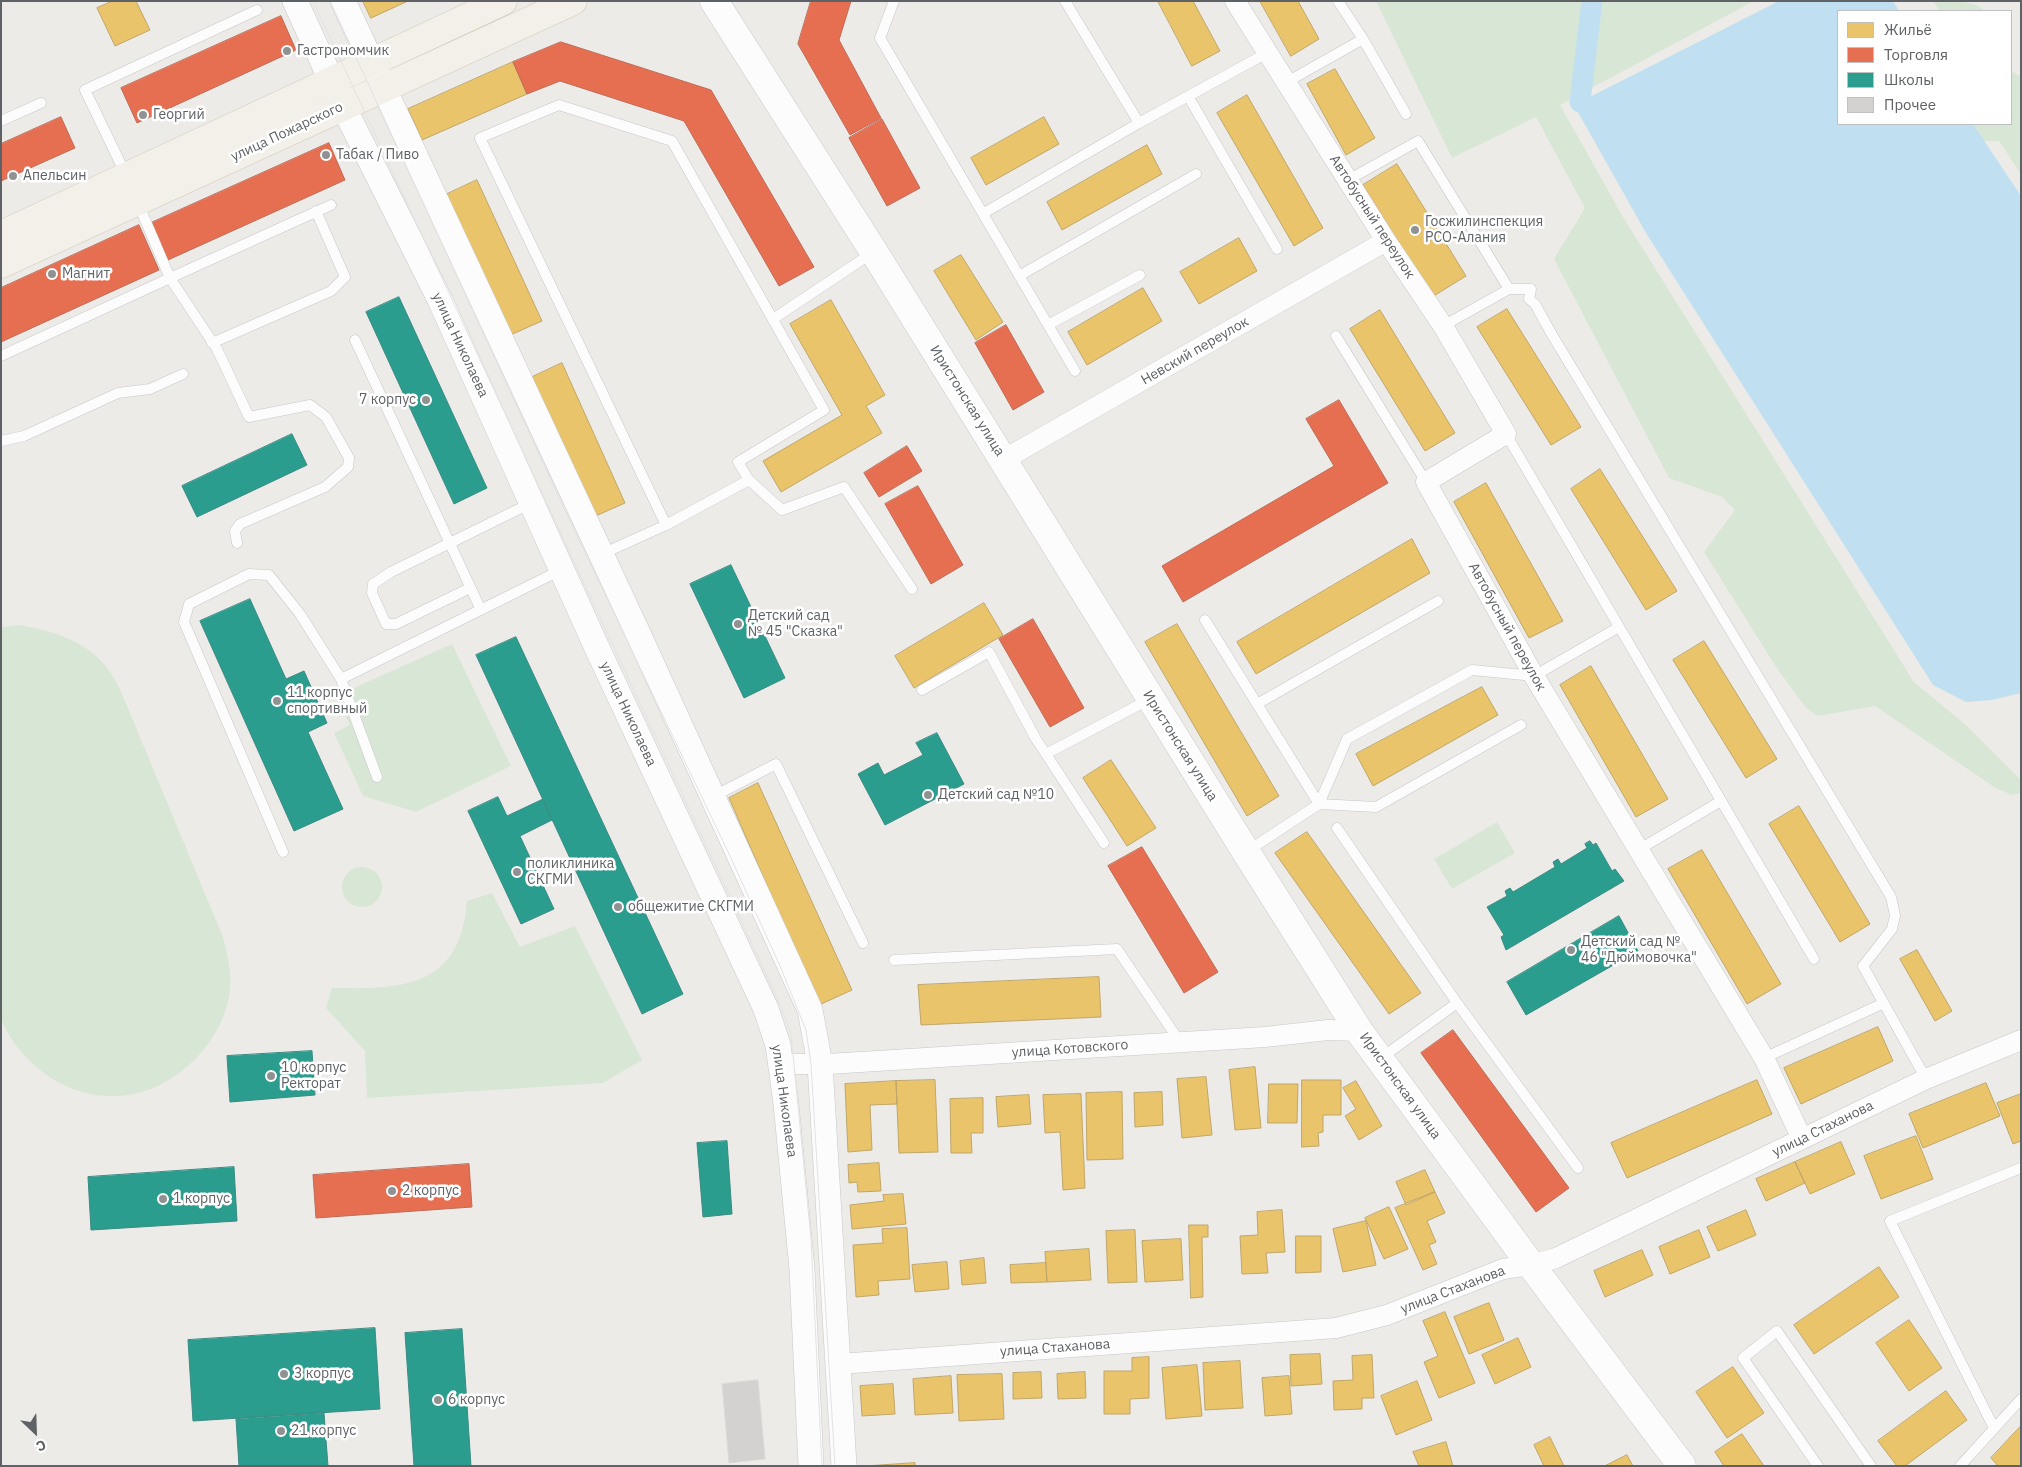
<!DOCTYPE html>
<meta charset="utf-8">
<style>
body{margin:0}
#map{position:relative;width:2022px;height:1467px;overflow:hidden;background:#edebe8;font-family:"IBM Plex Sans",sans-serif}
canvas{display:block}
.frame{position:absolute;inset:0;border:2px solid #5e6165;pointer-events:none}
.legend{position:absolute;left:1837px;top:10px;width:175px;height:115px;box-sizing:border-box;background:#fff;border:1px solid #bfc0c1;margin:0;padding:6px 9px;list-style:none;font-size:15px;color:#5e6165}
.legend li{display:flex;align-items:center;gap:10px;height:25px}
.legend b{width:25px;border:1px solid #bfc0c1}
.north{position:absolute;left:10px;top:1407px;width:50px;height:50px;-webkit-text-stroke:4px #fff;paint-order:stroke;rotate:156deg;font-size:14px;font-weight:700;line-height:20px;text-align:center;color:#5e6165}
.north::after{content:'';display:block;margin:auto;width:18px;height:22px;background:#5e6165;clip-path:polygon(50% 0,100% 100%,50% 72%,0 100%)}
</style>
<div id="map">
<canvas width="2022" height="1467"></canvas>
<div class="frame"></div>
<ul class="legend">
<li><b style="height:14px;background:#e9c46a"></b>Жильё</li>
<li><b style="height:14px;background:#e76f51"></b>Торговля</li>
<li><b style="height:14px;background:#2a9d8f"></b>Школы</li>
<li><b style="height:14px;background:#d4d2d1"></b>Прочее</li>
</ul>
<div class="north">С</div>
</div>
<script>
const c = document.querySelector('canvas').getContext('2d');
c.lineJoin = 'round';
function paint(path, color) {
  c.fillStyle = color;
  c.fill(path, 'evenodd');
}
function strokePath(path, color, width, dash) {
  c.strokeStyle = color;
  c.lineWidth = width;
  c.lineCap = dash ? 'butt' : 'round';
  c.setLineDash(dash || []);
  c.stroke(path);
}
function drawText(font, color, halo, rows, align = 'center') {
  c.font = font + ' "IBM Plex Sans",sans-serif';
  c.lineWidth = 5;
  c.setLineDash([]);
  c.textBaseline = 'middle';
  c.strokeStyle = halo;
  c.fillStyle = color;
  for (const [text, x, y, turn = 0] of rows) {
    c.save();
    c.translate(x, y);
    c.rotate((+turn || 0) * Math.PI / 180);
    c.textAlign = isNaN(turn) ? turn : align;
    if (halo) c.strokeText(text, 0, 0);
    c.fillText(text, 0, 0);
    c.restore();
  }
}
const green = new Path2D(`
 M1376,1H1754L1560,105L1623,217L1914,682L1966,725L2021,780V793L2011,795L1994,787L1875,706L1818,716L1806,708L1776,667L1704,552L1735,510L1722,497L1669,478L1554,259L1585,208L1536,117L1452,158Z
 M1933,1C1949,1 1976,0 1985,11H1940Z
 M2011,71L2021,77V174L1999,141H1977L1968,124H2011Z
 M19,625C49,630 82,639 103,663C110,670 115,681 120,689L223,937C228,957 233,976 229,997C224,1023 209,1047 189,1065C132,1116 58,1102 14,1043C9,1036 5,1027 1,1019V627Z
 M452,644L511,766L416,812L363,796L334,733L350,725L336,696Z
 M1497,822L1515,853L1452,889L1434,859Z
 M342 887a20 20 0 1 1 40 0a20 20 0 1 1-40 0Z
 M492,893L520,947L575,926L642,1060L603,1083L367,1098L365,1051L326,1008L332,988C403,989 460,988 467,901Z`);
const water = new Path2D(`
 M1779,1H1893L1899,11H1838V124H1973L2021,196V693L1992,700L1966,702L1933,685L1646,233L1574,105Z`);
const homes = new Path2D(`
 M113,1H136L150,30L115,46L97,8Z
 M363,1H408L371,18Z
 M1158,1H1193L1220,51L1192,66Z
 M1260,1H1298L1319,39L1291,56Z
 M513,62L527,94L422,140L408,109Z
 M1335,69L1375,138L1346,155L1307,84Z
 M1247,95L1323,228L1294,246L1217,113Z
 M1044,117L1059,144L986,185L971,158Z
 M1147,145L1162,174L1062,230L1047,202Z
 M1397,164L1466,276L1432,297L1363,185Z
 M477,180L542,321L508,336L443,196Z
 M1239,238L1257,271L1199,304L1180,272Z
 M961,255L1003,322L976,340L934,271Z
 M1143,288L1162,321L1087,365L1068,332Z
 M831,300L885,395L866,406L882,433L781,492L763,461L842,415L790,324Z
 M1507,309L1581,427L1551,445L1477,327Z
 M1380,310L1455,433L1425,451L1350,329Z
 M562,363L625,503L591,518L528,379Z
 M1600,469L1677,591L1646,610L1571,489Z
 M1486,483L1563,621L1529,638L1454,502Z
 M1412,539L1430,573L1256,674L1237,642Z
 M984,603L1003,635L914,688L895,656Z
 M1177,624L1279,796L1247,816L1145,642Z
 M1704,641L1777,759L1746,778L1673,660Z
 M1591,666L1668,799L1636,817L1560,685Z
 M1482,687L1498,715L1373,786L1356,754Z
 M1111,760L1156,828L1127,846L1083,778Z
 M758,783L852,990L819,1005L729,798Z
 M1799,806L1870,924L1840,942L1769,824Z
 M1307,832L1421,993L1389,1014L1275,853Z
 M1702,850L1781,984L1747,1004L1668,869Z
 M1917,950L1952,1011L1935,1021L1900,959Z
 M1099,977L1101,1017L921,1025L918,985Z
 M1878,1027L1893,1061L1801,1104L1784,1068Z
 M1255,1067L1261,1128L1235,1130L1229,1070Z
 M1206,1077L1212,1135L1182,1138L1177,1079Z
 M935,1080L938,1152L899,1153L896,1081Z
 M1302,1080H1341V1115H1323V1132L1318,1133L1319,1146L1302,1147Z
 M1757,1080L1772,1114L1627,1178L1611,1143Z
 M896,1081L897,1104L870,1105L872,1150L848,1152L845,1084Z
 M1356,1081L1382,1126L1359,1140L1345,1116L1356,1109L1343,1088Z
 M1986,1083L2000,1116L1923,1148L1909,1114Z
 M1269,1084H1298L1297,1123H1268Z
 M1122,1092L1123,1159L1087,1160L1086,1093Z
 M1162,1092L1163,1125L1135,1127L1134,1093Z
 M1081,1094L1085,1188L1063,1190L1060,1132L1045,1133L1043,1095Z
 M2021,1094V1141L2013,1144L1997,1103Z
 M1029,1095L1031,1124L998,1127L996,1097Z
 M983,1098V1133H971L972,1153H951L950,1099Z
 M1916,1136L1933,1179L1881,1199L1864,1156Z
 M1841,1142L1855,1174L1810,1194L1795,1162Z
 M1795,1162L1805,1183L1766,1201L1756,1179Z
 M879,1163L881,1191L858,1192L857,1182L849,1183L848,1165Z
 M1425,1170L1435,1192L1406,1205L1396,1182Z
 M1435,1192L1445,1213L1427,1221L1436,1242L1429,1245L1437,1264L1423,1270L1395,1208Z
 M903,1194L906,1224L852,1229L850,1205L884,1201L883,1195Z
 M1389,1207L1408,1249L1384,1259L1365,1218Z
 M1282,1210L1285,1252L1266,1253L1268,1273L1242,1274L1240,1236L1258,1235L1257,1212Z
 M1746,1210L1756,1235L1718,1251L1707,1227Z
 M1366,1221L1376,1265L1343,1272L1333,1229Z
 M1189,1225H1208V1237H1202L1203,1297L1191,1298Z
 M907,1228L910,1279L878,1281L879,1295L856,1297L853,1245L883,1243L882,1229Z
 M1135,1230L1137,1282L1108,1283L1106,1231Z
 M1699,1230L1710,1257L1670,1274L1659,1247Z
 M1296,1236H1321V1272L1296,1273Z
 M1181,1239L1183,1280L1145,1282L1142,1241Z
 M1089,1249L1091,1280L1047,1282L1045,1252Z
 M1642,1250L1653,1275L1605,1297L1594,1271Z
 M984,1258L986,1283L962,1285L960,1261Z
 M947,1262L949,1289L915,1292L912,1265Z
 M1046,1263L1047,1282L1011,1283L1010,1265Z
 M1879,1267L1899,1297L1814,1354L1794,1325Z
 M1489,1303L1504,1340L1469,1354L1454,1317Z
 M1445,1312L1475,1383L1439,1398L1424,1362L1438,1356L1423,1321Z
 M1909,1320L1942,1368L1909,1391L1876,1343Z
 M1518,1338L1531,1367L1495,1384L1482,1355Z
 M1320,1354L1322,1384L1291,1386L1290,1355Z
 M1372,1355L1374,1398H1362V1409L1334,1410L1333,1381L1353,1380L1352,1356Z
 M1149,1357V1398L1130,1399V1414H1104V1371H1132V1358Z
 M1240,1361L1243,1408L1205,1410L1203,1363Z
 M1197,1365L1202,1416L1166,1419L1162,1368Z
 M1733,1367L1764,1413L1727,1438L1696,1392Z
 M1041,1372L1042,1398L1013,1399V1373Z
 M1085,1372L1086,1398L1058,1399L1057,1374Z
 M1002,1374L1004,1419L959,1421L957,1375Z
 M951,1376L953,1413L915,1415L913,1379Z
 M1289,1376L1292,1414L1265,1416L1262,1378Z
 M1417,1381L1432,1420L1396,1435L1381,1396Z
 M893,1384L895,1414L862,1416L860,1386Z
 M1946,1391L1967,1420L1905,1466H1897L1878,1441Z
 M2021,1426V1466H1998L1991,1458Z
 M1742,1434L1764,1466H1724L1715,1452Z
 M1550,1437L1564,1466H1544L1534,1445Z
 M1446,1442L1453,1466H1419L1413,1452Z
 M1627,1455L1633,1466H1605Z
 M915,1463V1466H866Z`);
const shops = new Path2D(`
 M811,1H851L839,40L881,118L850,135L798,44Z
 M281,16L296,50L137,123L121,88Z
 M561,42L711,90L814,267L779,286L684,121L560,81L527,94L513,62Z
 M61,117L75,148L1,181V144Z
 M882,119L920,188L887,206L849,138Z
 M329,143L345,180L168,260L151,223Z
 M139,225L159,270L1,342V288Z
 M1006,325L1044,392L1013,410L975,343Z
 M1339,400L1388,483L1183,602L1162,566L1334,466L1306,419Z
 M907,446L922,471L879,497L864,473Z
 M918,486L963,565L931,584L885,504Z
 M1033,619L1084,708L1050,727L999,639Z
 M1142,847L1218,972L1184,993L1108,866Z
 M1453,1030L1569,1188L1536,1212L1421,1053Z
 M469,1164L472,1207L316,1218L313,1175Z`);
const schools = new Path2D(`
 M399,297L487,488L454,504L366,312Z
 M292,434L307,465L197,517L182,486Z
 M731,565L785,678L744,698L690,584Z
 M250,599L286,679L304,671L327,723L308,732L343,809L294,831L200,621Z
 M516,637L683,994L642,1014L476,655Z
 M937,733L964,784L885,825L858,774L878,763L884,775L923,755L916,743Z
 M498,797L507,816L543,799L552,820L520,836L554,909L521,924L468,811Z
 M1590,841L1593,845L1596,843L1612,871L1615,869L1624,881L1506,950L1501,937L1504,935L1487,907L1507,896L1505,891L1510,888L1513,892L1555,867L1553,862L1558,859L1561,864L1587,848L1585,844Z
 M1619,916L1638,951L1526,1015L1507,982Z
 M312,1051L315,1095L230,1102L227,1056Z
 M727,1141L732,1214L703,1217L697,1143Z
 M234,1167L237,1221L91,1230L88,1177Z
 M375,1328L380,1409L193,1421L188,1340Z
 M462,1329L471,1466H414L405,1333Z
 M324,1413L328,1466H239L236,1419Z`);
const canal = new Path2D(`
 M1580,102L1592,1`);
const building = new Path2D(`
 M758,1380L765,1459L729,1463L722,1384Z`);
const service = new Path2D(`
 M894,1L880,38L1075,371
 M1338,1L1363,39L1406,114
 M1285,83L1363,39
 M1188,96L1277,249
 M1,121L41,103
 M1139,123L1267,53
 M126,175L85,90L257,10
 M1348,180L1418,141L1509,289
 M137,201L170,278L331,205
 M984,213L1139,123L1065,1
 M1019,276L1196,174
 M773,319L872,253
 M1048,325L1140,275
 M1443,326L1509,289H1531L1529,299L1535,304L1551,333L1891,897L1895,915L1892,929L1863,966L1926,1079
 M1336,336L1426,482
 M355,340L481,610
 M212,343L331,291L345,277L316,211
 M1,356L170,278L217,349L249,417L310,405L326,417L349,458L348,467L325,487L240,524L235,531L237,543
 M1506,434L1814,959
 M1,441L24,436L118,393L150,389L183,374
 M749,480L782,510L844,487L912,589
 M602,554L666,525L480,138L559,105L672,141L824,410L738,462L749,480L666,525
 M470,588L396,624H386L372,593L373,584L391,572L521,508
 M1205,620L1319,804L1246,852
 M341,679L561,570
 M922,690L989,652L1036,739L1046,754L1150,699
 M1257,704L1438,601
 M1521,725L1376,807L1319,804L1347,739L1472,670L1534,676L1619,627
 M1046,754L1104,843
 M712,793L718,794L776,764L863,943
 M1337,828L1457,1003L1381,1058
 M1638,850L1721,801
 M283,852L184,622L189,604L249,574L269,575L300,614L341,679L377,777
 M894,960L1117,949L1180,1042
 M1457,1003L1578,1168
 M1764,1058L1884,1003
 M1994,1428L1890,1221L2021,1168
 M1818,1466L1743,1358L1777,1331L1871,1466
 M1960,1466L2021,1399`);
const minor = new Path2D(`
 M1235,1L1386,241L1443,326L1506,434L1426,482L1534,676L1764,1058L1802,1139
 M1003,460L1386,241
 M780,1064H828L1265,1037L1328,1030L1359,1031
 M839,1364L1336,1328L1387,1315L1503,1269L1531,1265L1556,1258L1926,1079L2021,1040`);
const tertiary = new Path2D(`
 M295,1L343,106L441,302L597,648L766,1009L778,1045L786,1104L802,1269L811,1466
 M343,1L636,629L810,1010L820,1064L844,1466`);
const secondary = new Path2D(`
 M714,1L874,252L1246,852L1359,1031L1531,1265L1682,1466`);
const primary = new Path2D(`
 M1,235L503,1
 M1,264L573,1`);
const tram = new Path2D(`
 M313,1L780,1004L791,1034L811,1239L822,1466
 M330,1L568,517L730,856L780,966L806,1030L811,1064L835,1466`);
const markers = [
 [287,51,5,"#909193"],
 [143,115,5,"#909193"],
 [326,155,5,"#909193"],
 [13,176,5,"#909193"],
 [1415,230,5,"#909193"],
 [52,274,5,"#909193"],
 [426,400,5,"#909193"],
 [738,624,5,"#909193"],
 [277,701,5,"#909193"],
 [928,795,5,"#909193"],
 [517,872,5,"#909193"],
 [618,907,5,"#909193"],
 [1571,950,5,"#909193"],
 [271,1076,5,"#909193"],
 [392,1191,5,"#909193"],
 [163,1199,5,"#909193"],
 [284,1374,5,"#909193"],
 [438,1400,5,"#909193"],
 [281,1431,5,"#909193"]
];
const poiNames = [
 ["Гастрономчик",297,51],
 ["Георгий",153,115],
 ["Табак / Пиво",336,155],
 ["Апельсин",23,176],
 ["Госжилинспекция",1425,222],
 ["РСО-Алания",1425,238],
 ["Магнит",62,274],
 ["7 корпус",416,400,"right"],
 ["Детский сад",748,616],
 ["№ 45 \"Сказка\"",748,632],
 ["11 корпус",287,693],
 ["спортивный",287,709],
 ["Детский сад №10",938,795],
 ["поликлиника",527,864],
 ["СКГМИ",527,880],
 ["общежитие СКГМИ",628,907],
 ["Детский сад №",1581,942],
 ["46 \"Дюймовочка\"",1581,958],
 ["10 корпус",281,1068],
 ["Ректорат",281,1084],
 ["2 корпус",402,1191],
 ["1 корпус",173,1199],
 ["3 корпус",294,1374],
 ["6 корпус",448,1400],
 ["21 корпус",291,1431]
];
const streetNames = [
 ["улица Пожарского",287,132,-25],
 ["Автобусный переулок",1372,217,57],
 ["улица Николаева",460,345,65],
 ["Невский переулок",1195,351,-30],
 ["Иристонская улица",967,401,58],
 ["Автобусный переулок",1507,627,61],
 ["улица Николаева",628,714,65],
 ["Иристонская улица",1180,746,58],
 ["улица Котовского",1070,1049,-4],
 ["Иристонская улица",1400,1086,54],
 ["улица Николаева",784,1101,82],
 ["улица Стаханова",1823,1129,-26],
 ["улица Стаханова",1453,1290,-21],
 ["улица Стаханова",1055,1348,-4]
];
paint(green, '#d8e7d5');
paint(water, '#c0e0f2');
paint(homes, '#e9c46a');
strokePath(homes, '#bfa668', 1);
paint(shops, '#e76f51');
strokePath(shops, '#be6b57', 1);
paint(schools, '#2a9d8f');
strokePath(schools, '#3a8b82', 1);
strokePath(canal, '#c0e0f2', 21);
paint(building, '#d4d2d1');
strokePath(building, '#dcdad8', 1);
strokePath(service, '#c7c7c8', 11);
strokePath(minor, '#c7c7c8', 21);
strokePath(tertiary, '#c7c7c8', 26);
strokePath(secondary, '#cac9c9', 29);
strokePath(primary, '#d3c9b8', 29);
strokePath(service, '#fcfcfc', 10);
strokePath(minor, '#fcfcfc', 20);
strokePath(tertiary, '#fcfcfc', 25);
strokePath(secondary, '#fcfcfc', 28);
strokePath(primary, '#f2f0e9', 28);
strokePath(tram, '#e3e2e2', 1);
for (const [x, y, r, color] of markers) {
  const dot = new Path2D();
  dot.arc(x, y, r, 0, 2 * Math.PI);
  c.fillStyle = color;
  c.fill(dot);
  strokePath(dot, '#fff', 2);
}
drawText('14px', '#5e6165', '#fff', poiNames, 'left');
drawText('14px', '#5e6165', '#fff', streetNames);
</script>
